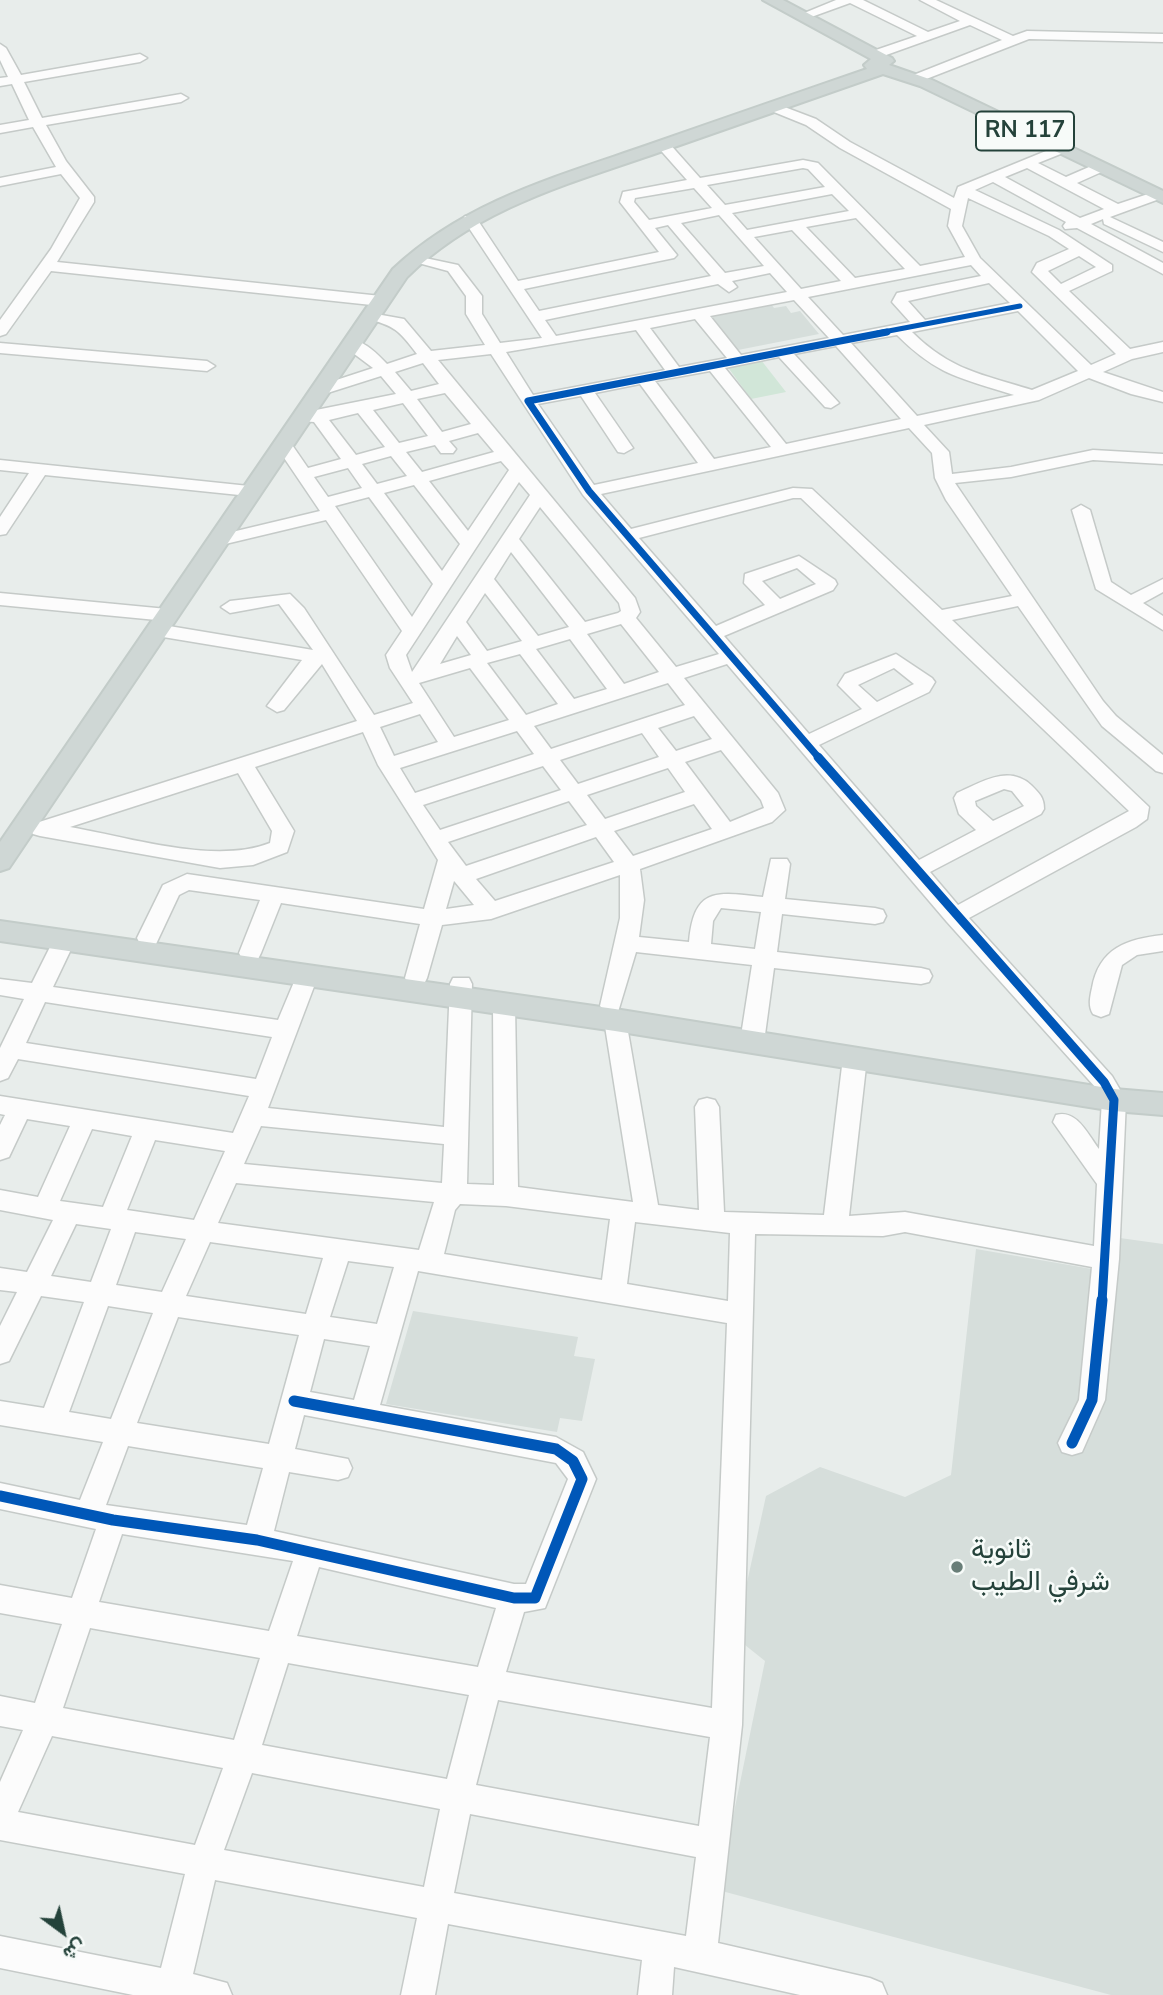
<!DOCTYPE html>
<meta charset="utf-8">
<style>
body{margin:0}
#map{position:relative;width:1163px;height:1995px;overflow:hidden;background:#e8edeb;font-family:"Nunito Sans",Vazirmatn,sans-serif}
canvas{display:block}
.north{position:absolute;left:28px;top:1897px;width:70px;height:70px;-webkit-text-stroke:5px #f7fbf9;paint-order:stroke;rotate:147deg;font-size:19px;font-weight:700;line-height:28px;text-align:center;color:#24423a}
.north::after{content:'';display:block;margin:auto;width:24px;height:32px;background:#24423a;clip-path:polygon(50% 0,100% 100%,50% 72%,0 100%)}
</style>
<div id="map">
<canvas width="1163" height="1995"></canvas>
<div class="north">ش</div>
</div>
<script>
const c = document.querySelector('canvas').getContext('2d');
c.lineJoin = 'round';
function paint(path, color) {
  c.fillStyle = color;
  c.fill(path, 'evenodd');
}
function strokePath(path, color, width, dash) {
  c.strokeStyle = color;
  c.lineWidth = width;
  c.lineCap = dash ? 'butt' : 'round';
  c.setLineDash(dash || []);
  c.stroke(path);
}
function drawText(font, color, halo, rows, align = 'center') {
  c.font = font + ' "Nunito Sans",Vazirmatn,sans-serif';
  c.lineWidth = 5;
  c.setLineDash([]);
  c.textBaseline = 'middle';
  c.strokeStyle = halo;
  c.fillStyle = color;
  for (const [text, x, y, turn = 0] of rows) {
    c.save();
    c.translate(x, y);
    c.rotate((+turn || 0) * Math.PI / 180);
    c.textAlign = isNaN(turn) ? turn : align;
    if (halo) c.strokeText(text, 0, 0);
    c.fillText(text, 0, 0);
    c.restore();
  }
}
const built = new Path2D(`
 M771,304L774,308L786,306L791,313L800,311L819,334L738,350L711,315Z
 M1120,1238L1163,1244V1995H1111L718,1890L765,1661L735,1637L766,1496L820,1467L905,1497L951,1475L976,1249L1098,1270L1083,1403L1069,1416L1089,1429L1101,1409Z
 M413,1311L578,1337L574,1356L595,1359L582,1421L560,1418L557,1432L386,1404Z`);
const green = new Path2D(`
 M761,360L786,392L751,399L727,366Z`);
const minor = new Path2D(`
 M836,0H863L928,32L960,21L920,0H936L1013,36L1027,31L1163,34V42L1029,39L916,83L909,79L911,76L1002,40L970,25L875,59L869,55L870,52L917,36L850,3L803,20L797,16Z
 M0,44L6,48L21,75L140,54L147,58L140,62L24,82L42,118L181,94L188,98L181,102L46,125L66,161L94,197V202L57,262L381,296L389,301L381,306L51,271L6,334L0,336V320L51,249L80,198L61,174L0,186V178L56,167L33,127L0,133V125L29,120L12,84L0,86V78L8,77L0,60Z
 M774,103L816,119L850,142L954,198L958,187L1063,144L1070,148L1068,151L1038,163L1066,177L1096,164H1106V170L1077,183L1118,204L1157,191L1163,193L1162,198L1110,217L1163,242V252L1104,224L1103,219L1091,224L1163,263V274L1077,228L1065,229L1063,226L1066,222L993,182L975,190L1059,230L1112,265V271L1069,291L1130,349L1163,342V352L1132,359L1103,372L1163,392V402L1131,394L1089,378L1039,400L924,425L949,452L952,474L1011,467L1093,450L1163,454V464L1093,460L1011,477L955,483L1103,701L1116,716L1163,755V773L1156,771L1102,726L1018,606L952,620L1149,807L1147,819L1136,827L969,918L1112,1076L1126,1100L1119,1259L1105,1400L1082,1452L1072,1455L1062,1452L1058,1443L1079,1400L1092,1267L905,1232L883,1236L755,1234L742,1725L718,1943L870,1978L882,1983L887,1995H800L674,1967L672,1995H638L642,1960L448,1924L435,1995H401L417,1918L215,1880L193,1974L227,1983L232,1995H133L0,1968V1936L161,1968L185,1874L0,1840V1782L23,1730L0,1726V1696L35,1703L62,1624L0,1613V1585L72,1598L96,1529L0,1509V1483L80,1500L103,1442L0,1425V1401L44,1408L84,1302L41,1296L9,1361L0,1364V1326L17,1292L0,1290V1268L27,1272L53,1220L0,1210V1190L38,1197L70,1126L27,1119L9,1157L0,1160V1125L5,1115L0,1114V1096L233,1133L249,1096L18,1059L8,1078L0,1081V1048L24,999L0,995V979L32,983L56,935H72L75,941L53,987L278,1020L299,970H315L318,976L268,1108L444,1127L450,984L453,978H469L472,984L467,1184L494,1185L493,1004L496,998L504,995L512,998L515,1004L518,1187L633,1202L604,1020L608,1014L600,1006L620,918V875L491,919L442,925L427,978L424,984H408L405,978L420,924L281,903L261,953L258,959H242L239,953L260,900L189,890L179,895L156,944H140L137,938L163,885L187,874L424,909L438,860L378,765L363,732L255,767L294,831L287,852L253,865L220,868L40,836L33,834L29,829L33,824L357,721L322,664L284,710L277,712L267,706L302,660L157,636L148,630L150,626L157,624L313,650L279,604L230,613L221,607L230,601L290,594L304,608L374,715L413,703L390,668L386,655L402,631L326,520L217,546L208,541L211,537L320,511L274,443L282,438L288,439L308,468L341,459L314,422L301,421V413L396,394L381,376L318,396L310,391L312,388L373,368L345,347V341C362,337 376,353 387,364L417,354C399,330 395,326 365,318V312L404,319L431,351L485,345L466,314V296L448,271L411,261V255L458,265L482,296V314L500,343L542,338L463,219L465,216H475L518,281L659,252L620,202L623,192L687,180L656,145L663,141L668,142L700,178L803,160L818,163L920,266L965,257L948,226L951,209L840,148L806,125L769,110V104ZM803,168L808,169L825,187L725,205L707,185ZM1027,168L1104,209L1080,218L1005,177ZM694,188L712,208L649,220L634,202L635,198ZM832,194L849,211L747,230L732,213ZM968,198L1049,236L1069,249L1037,263L1032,272L1116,354L1091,365L980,258L962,226ZM719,215L764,266L725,273L681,223ZM856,218L905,269L855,278L806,227ZM668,225L711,276L539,311L524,289L674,258L677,255L655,228ZM792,230L841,281L801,289L754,237ZM1079,256L1096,267L1061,284L1048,271ZM971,265L981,276L897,293L892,302L910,322L843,335L808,297ZM770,273L787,292L556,336L545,320L718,284L729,292L737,287L732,281ZM989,283L1010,303L925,320L908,301ZM794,300L829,338L741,355L710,316ZM1018,311L1078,371L1032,390C981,374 950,370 912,332ZM695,319L727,358L679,367L650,328ZM636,330L665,370L533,395L506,352ZM897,335C938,376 961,378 1014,395L917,416L851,343ZM836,346L901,419L786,444L725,368L779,357L825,407L831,408L839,403L794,354ZM491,354L583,495L719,654L676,667L636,618L640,612L635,598L438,360ZM423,363L439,384L411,391L395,372ZM710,371L771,447L714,459L655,381ZM640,384L698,463L594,485L538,404L581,396L618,452L624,453L633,448L595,393ZM445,393L471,424L442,432L417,399ZM403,403L428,436L399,443L373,410ZM358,413L385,447L356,455L329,420ZM909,428L932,453L935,478L946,500L1012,596L942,610L812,489L793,488L631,529L601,494ZM478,433L494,452L422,472L406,452L435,445L441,453H453L456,449L449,441ZM391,456L407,476L377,484L362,464ZM501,461L509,470L468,531L429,481ZM348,468L362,488L328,497L314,477ZM519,482L530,495L412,672L406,655ZM414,485L460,544L442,571L384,493ZM369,497L433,584L412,617L335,506ZM793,498H801L1129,811L958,905L930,872L1041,814L1044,809C1044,797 1039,793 1031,785C1008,764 980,783 957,793L954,798L959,814L976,830L919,860L819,745L929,692L935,682L932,678L896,654L845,674L838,685L862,709L809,734L724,636L833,590L837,584L835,580L799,556L745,574L744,583L765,605L716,626L639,538ZM540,507L619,603L621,611L618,613L585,622L519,539ZM511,552L569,627L538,636L494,579ZM797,568L816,584L780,599L762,581ZM485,593L522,641L487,651L466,622ZM621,624L659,672L624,684L587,634ZM457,636L471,655L440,664ZM570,639L607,689L574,699L536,649ZM520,654L558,704L526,715L487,663ZM727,664L947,922L1096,1088L1102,1100L1099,1149C1088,1135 1077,1109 1056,1115L1053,1122L1097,1184L1094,1246L905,1212L849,1216L867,1058L863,1052L855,1049L847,1052L843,1058L824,1215L724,1212L719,1107L715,1100L707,1098L699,1100L695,1107L699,1210L658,1205L626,1020L618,1012L636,952L752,965L740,1042L744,1048L752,1051L760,1048L764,1042L774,968L921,984L929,982L932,976L929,970L921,968L777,952L782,914L875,924L883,922L886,916L883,910L875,908L785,899L790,864L787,859H771L763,897C717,892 694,886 689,942L639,937L644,900L640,869L772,822L785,810L778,793L684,678ZM470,668L509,720L454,737L419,683ZM894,668L914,684L877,702L858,685ZM668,683L685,705L551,749L534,726ZM420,714L438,742L394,756L380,727ZM694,716L712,739L676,751L658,728ZM517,731L534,754L415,793L400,768ZM642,733L659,757L578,784L560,760ZM721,750L761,800L764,808L730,822L685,762ZM543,766L561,790L440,830L423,805ZM668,768L685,792L605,819L587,795ZM238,773L272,831L270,843C215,865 128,837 70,827ZM1004,789L1012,791L1024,806L993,821L976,806L975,801ZM569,801L587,825L466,866L448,842ZM694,804L712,829L633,856L614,831ZM596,837L614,862L495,901L476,879ZM454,881L455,882L474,905L446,909ZM721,908L761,912L755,949L711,944L713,921ZM45,1002L272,1037L256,1079L26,1043ZM261,1126L444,1144L442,1183L244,1164ZM92,1129L132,1136L103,1207L60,1201ZM155,1140L225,1151L194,1220L127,1210ZM236,1183L434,1202L419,1250L218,1223ZM460,1204L506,1206L610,1219L602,1280L444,1254L455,1210ZM635,1222L730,1233L728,1301L627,1284ZM76,1224L111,1229L91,1282L51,1276ZM135,1232L186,1239L162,1292L116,1285ZM210,1242L323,1258L306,1314L186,1296ZM348,1261L394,1267L377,1324L330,1317ZM418,1271L727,1323L712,1708L506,1672L524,1612L545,1608L596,1479L583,1452L556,1437L380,1405ZM108,1306L153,1313L111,1419L69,1412ZM178,1317L299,1335L269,1444L137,1423ZM324,1339L370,1346L354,1400L310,1392ZM304,1415L556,1463L568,1479L526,1584H514L274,1531L289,1472L338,1480L348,1477L352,1468L348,1459L295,1449ZM128,1446L263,1468L247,1525L106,1505ZM122,1534L293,1561L269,1631L99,1602ZM319,1567L496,1608L478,1667L297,1636ZM90,1628L260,1658L234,1740L63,1708ZM288,1663L469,1695L447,1779L262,1745ZM498,1700L710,1737L699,1826L476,1785ZM52,1736L223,1768L195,1845L18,1812ZM252,1773L440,1809L424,1887L224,1850ZM470,1814L696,1857L686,1936L454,1893Z
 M0,343L207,361L215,366L207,371L0,353Z
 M0,460L249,486L258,491L249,496L45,475L6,534L0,535V517L29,473L0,470Z
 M1081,505L1090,510L1111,582L1131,595L1163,579V592L1143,603L1163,616V630L1096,589L1072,510Z
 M0,593L167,609L176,615L167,621L0,605Z
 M1163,935V951L1137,955L1122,965L1109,1014L1101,1017L1093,1014C1088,1006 1090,997 1092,988C1099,948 1127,939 1163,935Z`);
const major = new Path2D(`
 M763,0H783L892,58L894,61L889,65L932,80L1163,191V203L920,86L883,74C808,100 732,127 657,153C567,184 476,209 407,277L9,868L0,871V842L393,269C464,202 555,177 645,146C719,120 793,94 867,69L864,65L871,59Z
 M0,921L615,1009L1114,1089L1163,1093V1115L1114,1111L615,1031L0,941Z`);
const cyclewayFar3 = new Path2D(`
 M878,333L1020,306`);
const cyclewayFar2 = new Path2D(`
 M819,758L589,491L528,401L887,332`);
const cyclewayFar1 = new Path2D(`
 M818,757L1104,1082L1114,1100L1102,1302`);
const cycleway = new Path2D(`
 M1072,1443L1092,1400L1102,1300
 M0,1496L113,1520L257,1540L514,1598H535L582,1479L573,1461L556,1449L294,1401`);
const markers = [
 [957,1567,7,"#697e78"]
];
const shields = [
 [1025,131,98]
];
const shieldNames = [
 ["RN 117",1025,131]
];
const nearPoinames = [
 ["ثانوية",971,1551],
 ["شرفي الطيب",971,1583]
];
paint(built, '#d6dedb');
paint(green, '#d1e6d8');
strokePath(minor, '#c5cac8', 3);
strokePath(major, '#c3ccc9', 4);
paint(minor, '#fcfcfc');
paint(major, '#cfd7d5');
strokePath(cyclewayFar3, '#0057b8', 5);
strokePath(cyclewayFar2, '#0057b8', 7);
strokePath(cyclewayFar1, '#0057b8', 9);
strokePath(cycleway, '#0057b8', 11);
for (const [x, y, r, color] of markers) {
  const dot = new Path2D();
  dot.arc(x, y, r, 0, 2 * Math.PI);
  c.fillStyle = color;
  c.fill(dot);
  strokePath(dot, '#f7fbf9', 2.5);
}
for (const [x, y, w] of shields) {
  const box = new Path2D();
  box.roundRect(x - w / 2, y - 19.5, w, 39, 5);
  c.fillStyle = '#f7fbf9';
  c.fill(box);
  strokePath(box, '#24423a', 2);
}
drawText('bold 23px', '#24423a', null, shieldNames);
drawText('28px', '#24423a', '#f7fbf9', nearPoinames, 'left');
</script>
